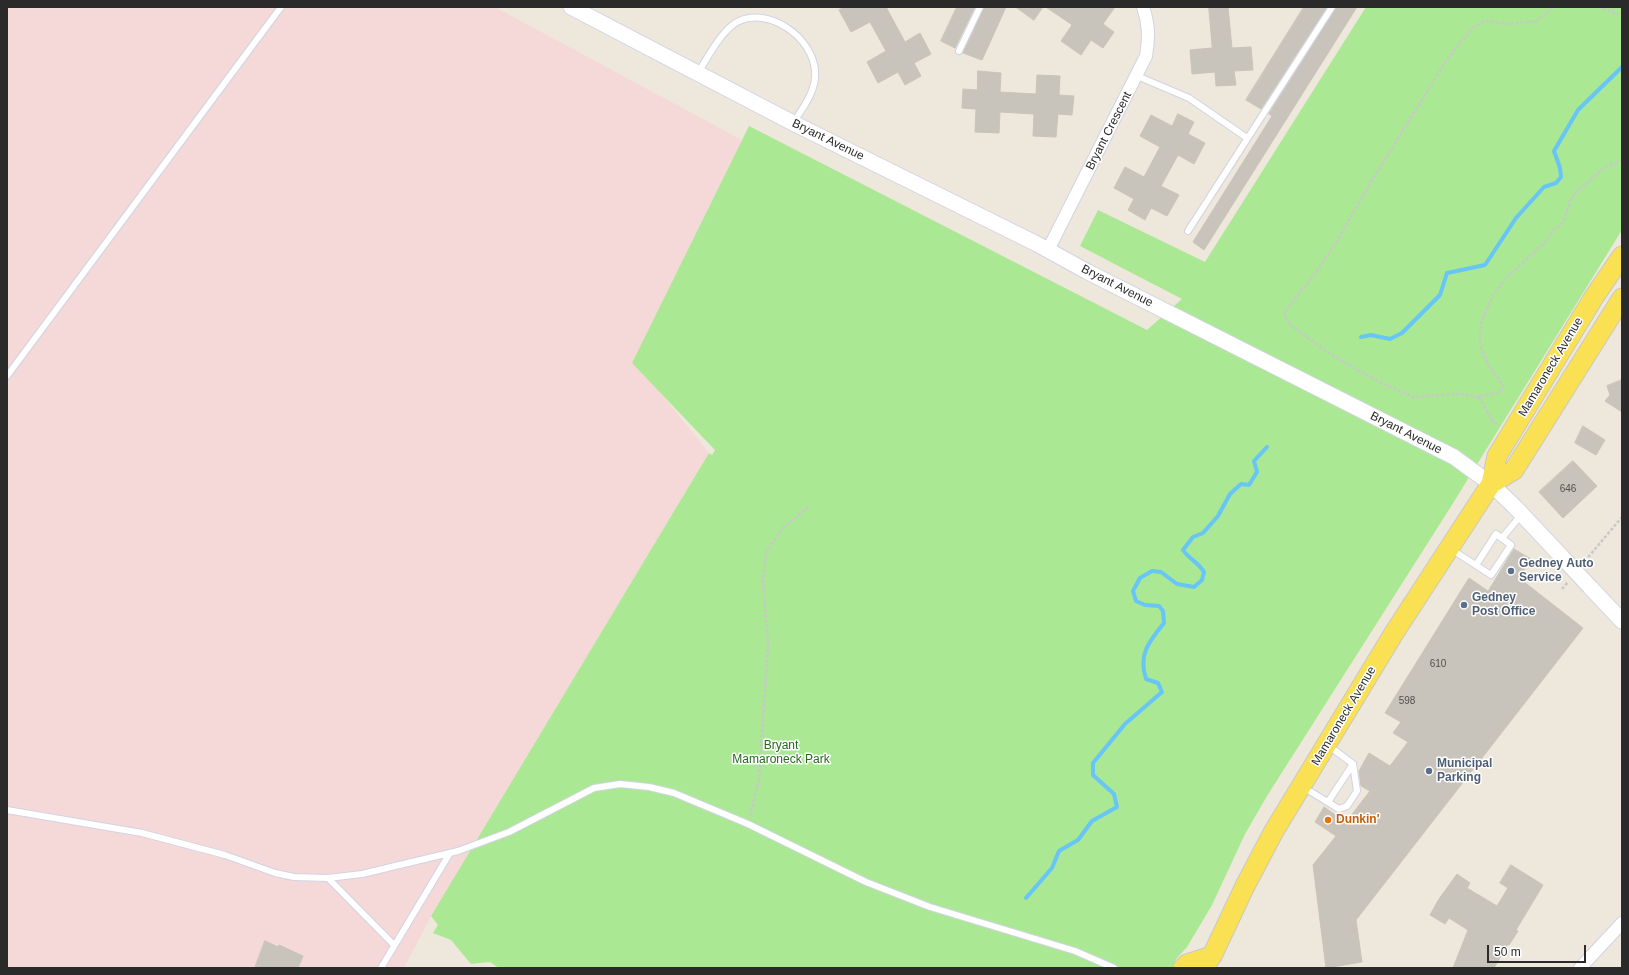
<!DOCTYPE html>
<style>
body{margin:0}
#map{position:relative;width:1629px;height:975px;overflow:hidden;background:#eee7db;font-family:Helvetica,sans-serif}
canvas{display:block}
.frame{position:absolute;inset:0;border:8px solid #2a2a2a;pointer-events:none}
.scale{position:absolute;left:1487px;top:945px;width:99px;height:18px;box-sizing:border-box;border:2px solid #2a2a2a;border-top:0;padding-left:5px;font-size:12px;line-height:14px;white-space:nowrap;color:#2a2a2a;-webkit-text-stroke:3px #fff;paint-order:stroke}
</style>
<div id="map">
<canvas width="1629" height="975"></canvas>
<div class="frame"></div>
<div class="scale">50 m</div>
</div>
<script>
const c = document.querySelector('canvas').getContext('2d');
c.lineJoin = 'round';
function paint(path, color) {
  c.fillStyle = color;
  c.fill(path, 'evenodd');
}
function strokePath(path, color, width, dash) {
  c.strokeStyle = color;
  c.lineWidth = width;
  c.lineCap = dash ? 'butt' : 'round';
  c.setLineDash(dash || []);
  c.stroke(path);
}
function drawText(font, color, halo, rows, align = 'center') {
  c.font = font + ' Helvetica,sans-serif';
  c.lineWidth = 3;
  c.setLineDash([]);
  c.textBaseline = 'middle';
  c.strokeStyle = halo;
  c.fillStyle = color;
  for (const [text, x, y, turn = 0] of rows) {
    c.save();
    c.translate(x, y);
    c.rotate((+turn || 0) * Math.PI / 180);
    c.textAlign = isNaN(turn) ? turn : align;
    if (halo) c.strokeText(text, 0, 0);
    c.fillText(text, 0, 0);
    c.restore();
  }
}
const medical = new Path2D(`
 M7,7H495L742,140L634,360L709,453L431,916L404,968H7Z`);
const green = new Path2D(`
 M1366,7H1622V230L1450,508L1267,796L1245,834L1212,905L1187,947L1176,959L1173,968H499L490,962L471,964L451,940L433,933L438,925L431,916L709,453L712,455L715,450L632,363L749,126L1147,330L1182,299L1080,246L1098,210L1205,262Z`);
const stream = new Path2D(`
 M1361,337L1371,335L1390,339L1402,333L1440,295L1447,273L1485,265L1516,218L1544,187L1556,183L1561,177L1560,168L1554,151L1578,110L1622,67
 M1026,898L1052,868L1059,851L1078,840L1092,821L1117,807L1114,794L1093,775V763L1125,724L1162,692L1158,683L1146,679C1138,654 1149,642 1164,623L1163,611L1159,606L1145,605L1136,601L1133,591L1140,578L1152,571L1161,572L1177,584L1194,587L1202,580L1204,572C1198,562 1189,559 1183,550L1193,537L1203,533L1218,516L1230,494L1241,484L1249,485L1257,472L1254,461L1267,447`);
const building = new Path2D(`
 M845,7H886L905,42L920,33L931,54L914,63L921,76L905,85L898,72L878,83L867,62L886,51L870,22L851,32L839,10Z
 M957,7H975L955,48L941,41Z
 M984,7H1006L982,60L963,53Z
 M1016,7H1043L1034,20Z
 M1046,7H1115L1103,24L1114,32L1103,48L1091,40L1081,55L1061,41L1072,25Z
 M1209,7H1228L1232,48L1251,47L1253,70L1234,71L1236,85L1216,86L1215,72L1192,74L1190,50L1212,48Z
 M1304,7H1327L1261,109L1246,100Z
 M1336,7H1357L1204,250L1193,242L1272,116L1269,114Z
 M978,71L1001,73L1000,92L1036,94L1037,75L1060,76L1059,95L1074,96L1072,115L1058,114L1056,137L1033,136L1034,114L1000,112L999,133L975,132L976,109L962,108L963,89L977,90Z
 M1178,114L1194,122L1188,134L1205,143L1194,164L1178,155L1161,186L1179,195L1167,216L1151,208L1145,220L1128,210L1134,199L1114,188L1125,167L1144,177L1160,147L1140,136L1151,115L1172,126Z
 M1622,380V412L1605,401L1610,395L1607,386Z
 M1583,426L1605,440L1596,455L1575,443Z
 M1573,461L1597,486L1563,518L1539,492Z
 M1514,549L1531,559L1519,578L1583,628L1356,920L1362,962L1326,968L1313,865L1336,836L1315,822L1324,807L1346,822L1370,791L1361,786L1359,771L1369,753L1390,766L1408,742L1393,733L1401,722L1385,713L1469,578L1488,591Z
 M1511,865L1543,885L1516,930L1518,931L1509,945L1508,944L1494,968H1453L1468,930L1449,918L1445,924L1430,915L1439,899L1457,874L1470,883L1467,888L1497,906L1508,888L1500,883Z
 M265,941L278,947L279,945L303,956L298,968H255Z`);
const path = new Path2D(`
 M1553,7L1537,21L1507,24L1484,21L1473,28L1448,58L1369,185L1339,238L1317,271L1284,313L1286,320L1293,327L1333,356L1380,382L1413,397L1461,394L1479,397L1484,395L1498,393L1503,388L1502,383L1489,367L1480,345L1481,323L1492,297L1505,279L1542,245L1554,230L1563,223L1570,201L1577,191L1605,167L1622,161
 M1598,7L1622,15
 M1479,397L1493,422L1499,425
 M1585,561L1622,517
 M1562,589L1568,582
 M750,816L759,779L768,645L763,578L766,553L782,529L808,507`);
const service = new Path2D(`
 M959,51L980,7
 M698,73C707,58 723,28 739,21C770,7 813,38 815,71C817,90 803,108 793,123
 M1137,76L1189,98L1247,138
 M1188,231L1332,7
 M7,376L281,7
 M1502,538L1522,514
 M1451,549L1491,575L1511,545L1496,534L1476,565
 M1303,787L1339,809L1347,806L1357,791L1353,764L1329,746
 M1328,802L1353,764
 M7,810L142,833L225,855L275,873L294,877L328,878L362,874L458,851L509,832L594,788L620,784L649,787L674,793L748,824L866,882L930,907L1075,951L1114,968
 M328,878L394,945
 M381,968L450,853`);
const minor = new Path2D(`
 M1048,250L1146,56C1149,38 1149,24 1143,7
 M1580,968L1622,923`);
const tertiary = new Path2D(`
 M571,7L793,123L1037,244L1086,271L1454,457L1491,484L1515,507L1562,557
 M1590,587L1622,621`);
const primary = new Path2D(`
 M1491,484L1514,470L1622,298
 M1183,968L1187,964L1212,956
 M1203,968L1212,956L1245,886L1274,831L1394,633L1491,484L1497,456L1594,297L1622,256`);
const tertiaryBridge = new Path2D(`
 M1562,557L1590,587`);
const markers = [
 [1511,571,4,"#5c6f8a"],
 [1464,605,4,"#5c6f8a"],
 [1429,771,4,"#5c6f8a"],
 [1328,820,4,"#e8710a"]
];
const numberNames = [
 ["646",1568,489],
 ["610",1438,664],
 ["598",1407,701]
];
const streetNames = [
 ["Bryant Crescent",1109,131,-63],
 ["Bryant Avenue",828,140,26],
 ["Bryant Avenue",1117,286,27],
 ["Mamaroneck Avenue",1551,367,-59],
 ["Bryant Avenue",1406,433,27],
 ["Mamaroneck Avenue",1344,716,-59]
];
const serviceNames = [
 ["Gedney Auto",1519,564],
 ["Service",1519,578],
 ["Gedney",1472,598],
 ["Post Office",1472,612],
 ["Municipal",1437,764],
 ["Parking",1437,778]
];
const parkNames = [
 ["Bryant",781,746],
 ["Mamaroneck Park",781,760]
];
const foodNames = [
 ["Dunkin'",1336,820]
];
paint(medical, '#f5d9d8');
paint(green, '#aae894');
strokePath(stream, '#67c5f7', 4);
paint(building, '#c9c4bb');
strokePath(building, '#c9c4b5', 1);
strokePath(service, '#d1d3e4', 8);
strokePath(minor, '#d1d3e4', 14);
strokePath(tertiary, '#d1d3e4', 17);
strokePath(primary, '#c8c8c8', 21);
strokePath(path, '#c8c8c8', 2.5, [3, 2]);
strokePath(service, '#fff', 6);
strokePath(minor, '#fff', 12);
strokePath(tertiary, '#fff', 15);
strokePath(primary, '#fae154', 19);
strokePath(tertiaryBridge, '#d1d3e4', 17, []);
strokePath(tertiaryBridge, '#fff', 15);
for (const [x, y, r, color] of markers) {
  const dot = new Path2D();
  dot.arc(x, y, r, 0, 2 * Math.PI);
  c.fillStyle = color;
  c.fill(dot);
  strokePath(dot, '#fff', 1.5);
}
drawText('10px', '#52504e', null, numberNames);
drawText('12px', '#2a2a2a', '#fff', streetNames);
drawText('bold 12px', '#4e5e75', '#fff', serviceNames, 'left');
drawText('12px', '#206d15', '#fff', parkNames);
drawText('bold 12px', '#c56008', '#fff', foodNames, 'left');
</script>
